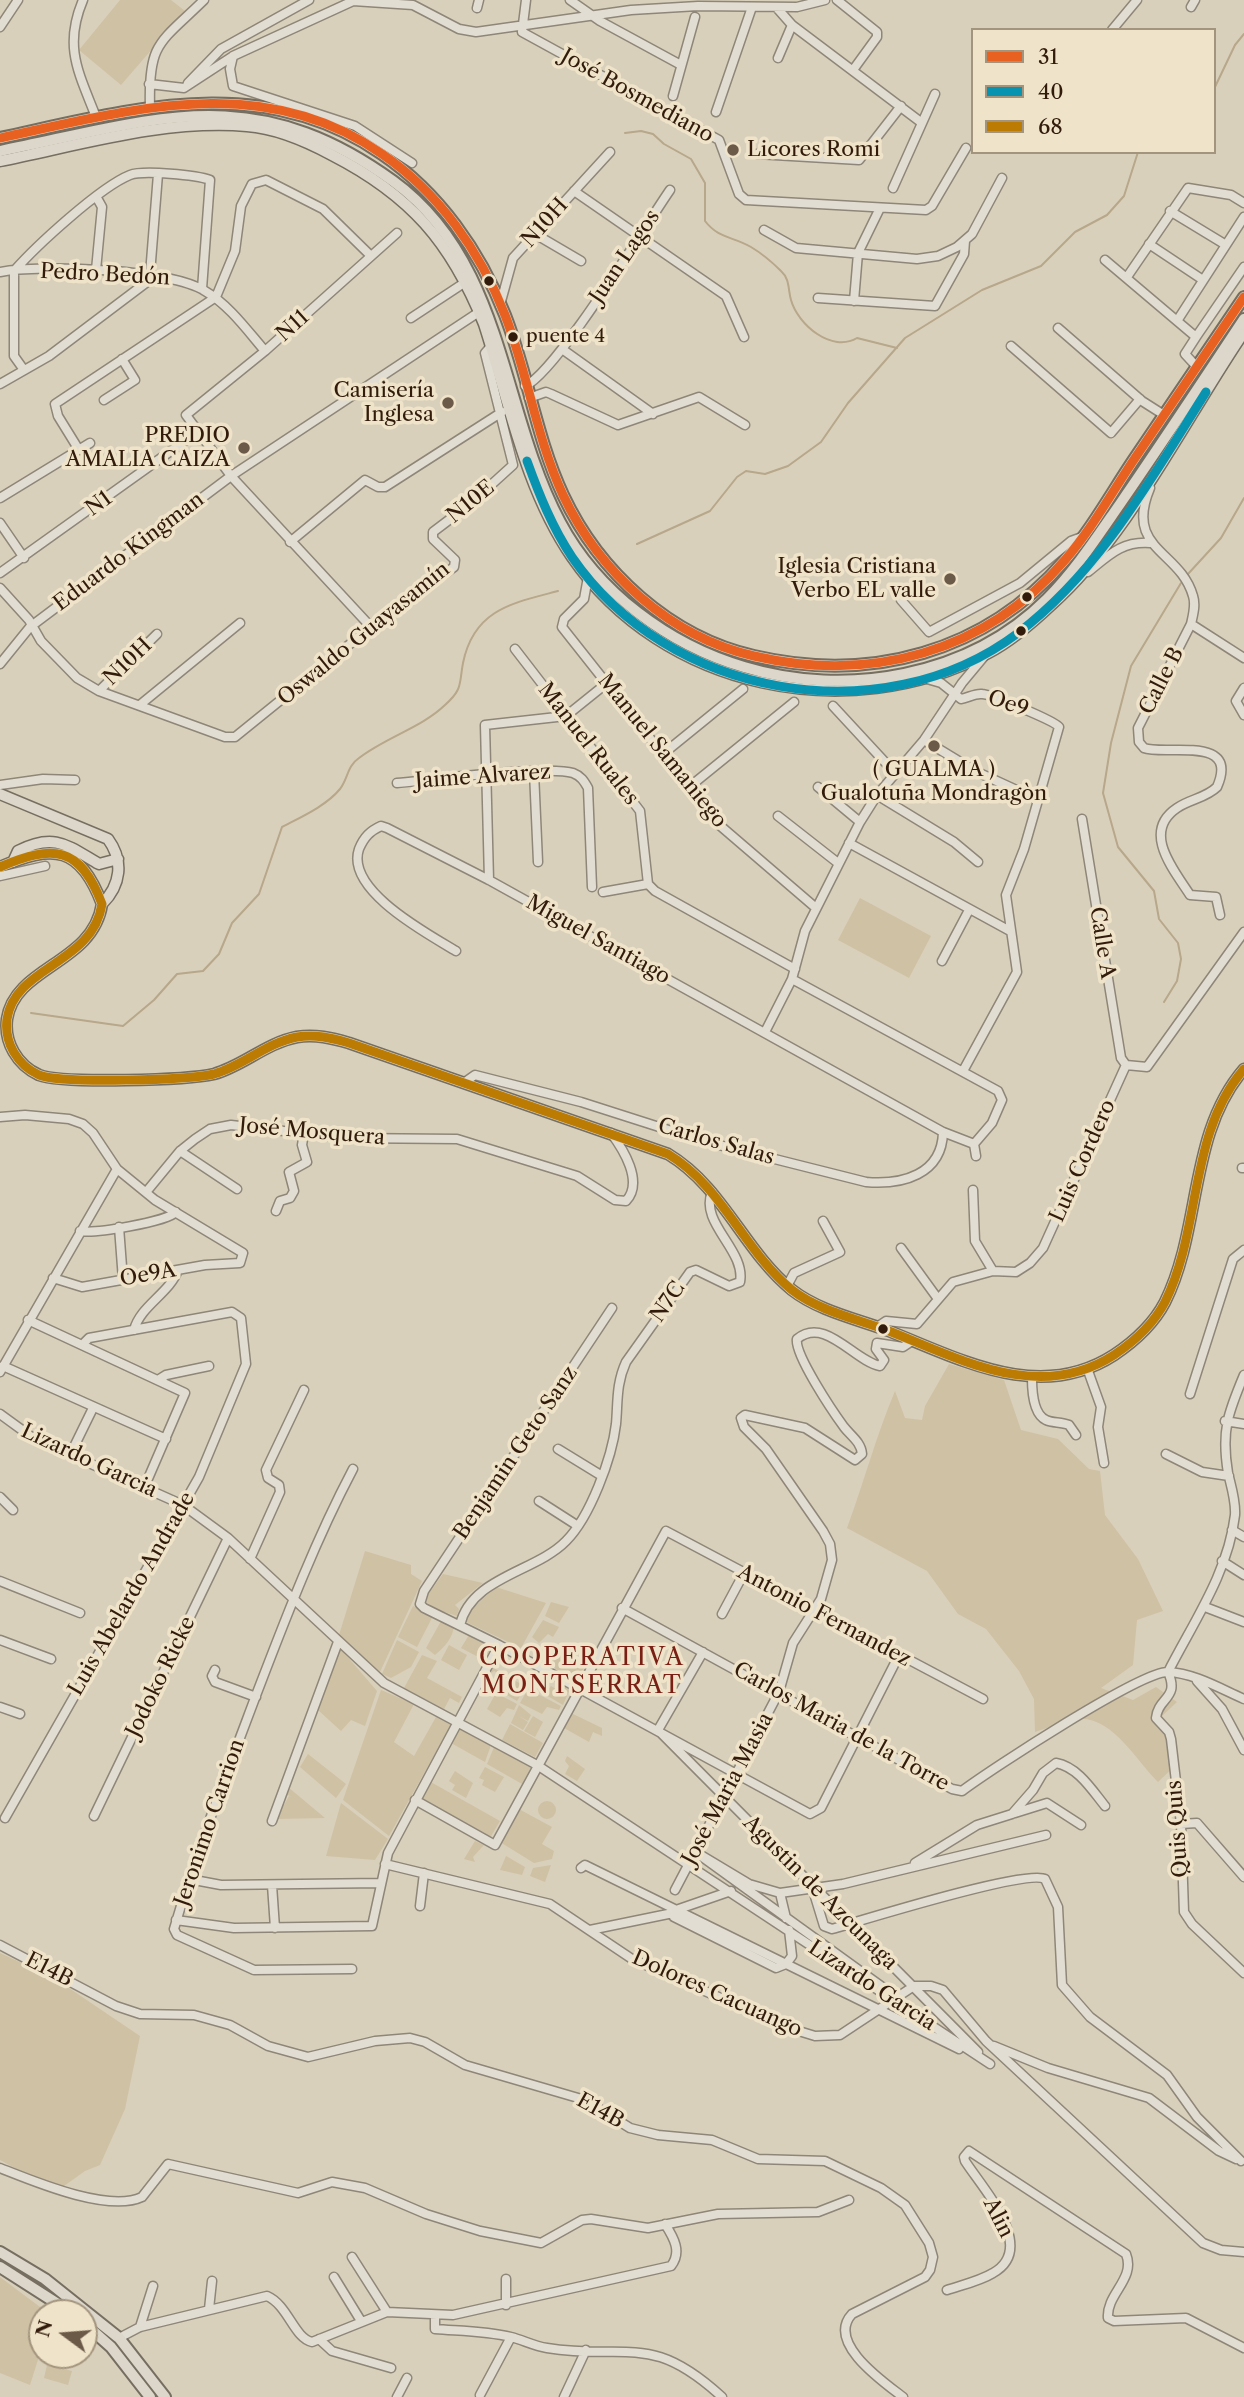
<!DOCTYPE html>
<meta charset="utf-8">
<style>
body{margin:0}
#map{position:relative;width:1244px;height:2397px;overflow:hidden;background:#d9d0bb;font-family:"Libre Caslon Text",serif}
canvas{display:block}
.legend{position:absolute;left:971px;top:28px;width:245px;height:126px;box-sizing:border-box;background:#efe4ca;border:2px solid #a3947d;margin:0;padding:9px 12px;list-style:none;font-size:21px;color:#321b0a}
.legend li{display:flex;align-items:center;gap:14px;height:35px}
.legend b{width:35px;border:2px solid #a3947d}
.north{position:absolute;left:28px;top:2299px;width:70px;height:70px;box-sizing:border-box;background:#efe4ca;border:2px solid #a3947d;border-radius:50%;rotate:286deg;font-size:19px;font-weight:700;line-height:28px;text-align:center;color:#321b0a}
.north::after{content:'';display:block;margin:auto;width:24px;height:32px;background:#6c5a48;clip-path:polygon(50% 0,100% 100%,50% 72%,0 100%)}
</style>
<div id="map">
<canvas width="1244" height="2397"></canvas>
<ul class="legend">
<li><b style="height:9px;background:#e86121"></b>31</li>
<li><b style="height:9px;background:#0894b1"></b>40</li>
<li><b style="height:9px;background:#bc7c03"></b>68</li>
</ul>
<div class="north">N</div>
</div>
<script>
const c = document.querySelector('canvas').getContext('2d');
c.lineJoin = 'round';
function paint(path, color) {
  c.fillStyle = color;
  c.fill(path, 'evenodd');
}
function strokePath(path, color, width, dash) {
  c.strokeStyle = color;
  c.lineWidth = width;
  c.lineCap = dash ? 'butt' : 'round';
  c.setLineDash(dash || []);
  c.stroke(path);
}
function drawText(font, color, halo, rows, align = 'center') {
  c.font = font + ' "Libre Caslon Text",serif';
  c.lineWidth = 7;
  c.setLineDash([]);
  c.textBaseline = 'middle';
  c.strokeStyle = halo;
  c.fillStyle = color;
  for (const [text, x, y, turn = 0] of rows) {
    c.save();
    c.translate(x, y);
    c.rotate((+turn || 0) * Math.PI / 180);
    c.textAlign = isNaN(turn) ? turn : align;
    if (halo) c.strokeText(text, 0, 0);
    c.fillText(text, 0, 0);
    c.restore();
  }
}
const green = new Path2D(`
 M120,0H171L185,11L121,85L79,50Z
 M860,898L931,936L909,978L838,940Z
 M949,1364L1004,1380L1021,1430L1058,1439L1089,1469L1100,1471L1105,1515L1138,1559L1163,1611L1137,1620L1133,1665L1101,1688L1133,1700L1156,1687L1177,1702L1162,1716L1178,1763L1158,1782C1137,1762 1112,1715 1077,1719C1064,1720 1048,1728 1035,1732L1034,1699L1019,1671L986,1629L958,1614L927,1571L847,1528C864,1482 876,1436 895,1391L905,1418L922,1420L925,1406Z
 M365,1551L411,1565V1574L422,1581L380,1672L339,1635Z
 M443,1574L483,1583L455,1605L459,1609L457,1616L435,1609L424,1600Z
 M496,1587L546,1603L521,1648L464,1621L465,1615Z
 M551,1602L569,1607L559,1623L545,1616Z
 M413,1606L433,1616L417,1647L398,1637Z
 M543,1620L559,1627L553,1637L548,1634L539,1643L532,1637Z
 M441,1621L454,1625C453,1639 444,1647 435,1655L426,1648Z
 M469,1635L493,1645L484,1660L461,1648Z
 M397,1640L419,1652L411,1667L391,1678L382,1674Z
 M449,1645L467,1655L459,1670L441,1660Z
 M552,1646L585,1666L577,1682L543,1661Z
 M339,1647L377,1691L365,1726L351,1720L341,1731L318,1710Z
 M422,1655L437,1661L427,1678L462,1697L459,1703L450,1698L444,1709L404,1688Z
 M492,1667L526,1687L517,1701L500,1691L507,1679L494,1671L487,1676Z
 M562,1685L570,1689L563,1705L544,1694L551,1686L559,1691Z
 M528,1689L561,1706L559,1710L547,1707L542,1714L520,1703Z
 M381,1690L414,1704L394,1742L414,1756L436,1717L451,1725L389,1836L343,1800Z
 M496,1693L517,1704L514,1710L507,1708L500,1717L487,1709Z
 M519,1705L531,1715L528,1721L519,1716L528,1722L523,1730L511,1723Z
 M571,1713L602,1728V1736L593,1732L589,1742L564,1728Z
 M533,1716L543,1722L535,1737L524,1731Z
 M510,1724L543,1743L535,1757L502,1740Z
 M459,1728L491,1745L485,1762L451,1743Z
 M494,1747L531,1767L522,1784L487,1764Z
 M308,1754L346,1784L336,1798L300,1767Z
 M567,1756L585,1769L577,1781L565,1774L569,1766L565,1761Z
 M485,1767L504,1777L495,1792L482,1785L484,1780L479,1778Z
 M455,1771L473,1783L466,1798L452,1790L455,1785L449,1781Z
 M429,1781L500,1821L490,1838L420,1799Z
 M288,1787L325,1818L276,1819L281,1804L284,1805L289,1796L292,1797L288,1795L282,1800Z
 M538 1810a9 9 0 1 1 18 0a9 9 0 1 1-18 0Z
 M341,1803L388,1839L375,1860L326,1856Z
 M517,1808L552,1827L542,1844L554,1851L552,1859L534,1863L500,1842Z
 M475,1841L484,1845L473,1857L475,1862L464,1859Z
 M506,1856L525,1867L522,1875L500,1870Z
 M551,1865L545,1882L530,1876L533,1868Z
 M0,1953L54,1978L140,2036L125,2109L100,2165L85,2171L57,2191L0,2160Z
 M0,2277L48,2313H42V2347L30,2385L0,2373Z
 M47,2365L72,2371L68,2385L44,2378Z`);
const stream = new Path2D(`
 M1214,89L1235,45L1244,34
 M625,133L641,131L653,134L664,144L691,159L705,183V221C719,239 732,236 751,247C761,253 772,262 781,271C790,279 788,290 791,300C798,325 832,353 857,338L897,348
 M637,544L710,511L737,477L746,471L765,474L788,466L821,442L848,403L905,338L982,290L1041,266L1075,232L1107,215L1124,196L1138,152
 M1188,574L1221,538L1244,498
 M1164,1002L1177,981L1181,959L1178,943L1159,919L1154,891L1118,847L1103,793L1111,743L1131,666L1181,583
 M31,1013L123,1026L154,1000L177,974L203,971L219,954L232,923L259,894L282,827C301,817 326,806 340,789C348,779 347,766 359,758C386,737 421,728 445,705C463,689 459,684 463,663C474,609 513,603 558,591`);
const minor = new Path2D(`
 M83,0C63,47 79,73 96,117
 M526,0L522,32L719,140L739,194L746,200L926,210L932,206L966,148
 M570,0L600,21L681,65
 M837,0L877,32V37L853,70
 M1191,7L1195,0
 M477,8L479,0
 M777,8L792,25L922,123
 M0,27L18,0
 M1112,30L1137,0
 M233,56L230,69L233,86L355,126L412,163
 M778,58L792,25
 M188,83L221,49L309,0
 M149,84L184,88L233,56L353,1L413,5L459,29L476,32L631,10L698,6L797,7L825,0
 M673,96L695,17
 M150,107C148,42 160,43 204,0
 M716,112L752,7
 M757,154L859,160L901,106
 M893,188L935,94
 M574,191L726,296L744,337
 M1170,211L1226,245
 M764,230L796,248L917,259L938,256L957,247L972,234L1002,178
 M535,234L581,261
 M1149,244L1203,280
 M1105,260L1196,337L1185,354L1197,367
 M96,270L102,207L97,198
 M0,272C42,264 170,269 205,291C229,305 247,330 265,351
 M1127,277L1188,188L1231,195L1244,203
 M818,298L935,306L964,254L965,241
 M854,301L858,253L880,208
 M500,305L513,258L610,152
 M411,318L464,283
 M1177,321L1244,217
 M1058,328L1142,401L1164,415
 M1196,337L1244,267
 M1011,346L1111,433L1140,399
 M562,349L653,414
 M24,370L14,356V271C36,246 100,187 130,175C143,170 197,175 210,180L202,289
 M0,384L49,356L147,282L150,274L158,174
 M525,386C556,373 645,226 670,190
 M529,398L546,392L551,394L618,425L699,397L745,425
 M104,400L135,380L122,359
 M79,450L58,416L55,404L216,297L235,251L241,206L252,184L266,180L323,209L371,256
 M1150,488C1124,550 1180,550 1193,596C1196,605 1193,615 1191,624L1138,728L1139,742L1144,748C1165,756 1240,734 1217,787C1206,798 1190,799 1177,808C1141,832 1174,870 1190,895L1216,897L1220,915
 M0,498L90,443
 M0,523L24,558
 M290,542L365,480L378,487H385L502,412
 M1088,572C1109,555 1122,541 1150,543
 M0,573L196,433
 M588,577L584,599L564,619L562,627L717,823L816,908
 M0,588L29,620L41,641L77,678L99,691L225,737H235L371,627L454,567L455,560L433,539V532L470,504L513,465L485,353L491,346
 M901,600L929,632L1020,583L1071,541L1082,537
 M1191,624L1244,658
 M371,627L231,476L186,415L265,351L397,233
 M515,649L640,811L648,884L655,891L795,969
 M0,664L30,627L231,476L479,312
 M927,679L941,683L961,699C968,698 975,693 982,694C990,694 1055,721 1059,727L1024,849L1006,895L1017,972L963,1071
 M1244,688L1236,701L1244,715
 M99,691L157,634
 M141,704L240,623
 M833,706L895,773
 M924,740L975,771L1038,800
 M663,754L743,689
 M534,772L538,862
 M397,783C430,780 549,765 573,773C581,776 584,781 588,788L592,887
 M0,785L43,779L75,780
 M818,787L860,822
 M688,788L794,702
 M877,795L954,842L978,862
 M778,816L838,863
 M1082,819L1121,1058L1126,1065
 M849,843L1010,931
 M0,876L45,866
 M489,880L485,725L566,716L607,683
 M603,892L648,884
 M456,951C428,934 345,890 359,849C364,837 370,831 381,826L387,828L489,880L943,1132L974,1144
 M942,961L969,910
 M792,979L998,1091L1002,1100L992,1123L974,1144
 M765,1032L792,979L805,931L860,822L877,795L924,740L962,683L987,653
 M1126,1065L1147,1067L1244,932
 M465,1082L475,1075L581,1102L703,1141L866,1182C902,1185 942,1175 943,1132
 M0,1117L25,1115L69,1119L83,1124L93,1133L117,1169L155,1200L243,1253L240,1263L205,1265L82,1287L53,1278
 M974,1144L976,1156
 M180,1151L237,1189
 M1242,1168H1244
 M973,1190L975,1241L993,1271
 M147,1191L180,1151L195,1139L210,1129L231,1125L345,1138L457,1139L577,1176L615,1200L626,1201C644,1182 623,1149 611,1133
 M276,1211L280,1201L290,1198L294,1191L289,1172L307,1162L302,1145L304,1133
 M119,1227L123,1280
 M80,1231C94,1234 166,1222 176,1212
 M901,1248L938,1299
 M787,1286L794,1273L840,1252L823,1221
 M612,1308L424,1591L420,1604L424,1608L499,1645L810,1814L821,1808L898,1657
 M28,1320L185,1393L144,1488
 M877,1327L886,1321L917,1324L953,1282L993,1271L1016,1272L1030,1263L1043,1248L1126,1065
 M134,1330C140,1306 170,1293 178,1270
 M3,1366L166,1439
 M1087,1368L1101,1407L1098,1427L1104,1463
 M0,1372L117,1169
 M1032,1378C1032,1391 1033,1414 1046,1420C1052,1423 1061,1422 1069,1425L1076,1435
 M158,1380L166,1375L209,1366
 M1190,1394L1233,1259L1244,1250
 M0,1414L33,1438L183,1505L228,1538L384,1683L537,1765L990,2064
 M1225,1421L1244,1424
 M558,1449L602,1476
 M1166,1454L1202,1472L1229,1476
 M70,1455L93,1408
 M0,1497L13,1510
 M539,1501L578,1526
 M1232,1530L1244,1537
 M250,1559L280,1492L279,1485L268,1478L266,1470L304,1390
 M1222,1561L1244,1575
 M0,1581L80,1613
 M1205,1607L1244,1622
 M622,1608L952,1789L962,1791C990,1770 1141,1671 1168,1672C1194,1673 1221,1689 1244,1699
 M722,1614L744,1573
 M460,1625C471,1577 536,1572 566,1541C590,1517 612,1458 616,1424C618,1402 616,1384 626,1362L690,1272L696,1270L729,1286L740,1282C746,1250 699,1223 712,1192
 M0,1640L51,1659
 M703,1652L658,1730L978,2052
 M215,1670L212,1676L215,1682L256,1697
 M1168,1672C1180,1699 1158,1697 1156,1718L1169,1732L1171,1739L1181,1824L1184,1912L1192,1924L1244,1973
 M1168,1672C1194,1621 1228,1573 1235,1515C1236,1501 1231,1486 1228,1473C1221,1431 1228,1413 1244,1375
 M1197,1681L1222,1709L1244,1750
 M0,1707L20,1714
 M415,1800L495,1845L666,1531L983,1699
 M1015,1813L1047,1803L1081,1825
 M94,1816L228,1538
 M5,1818L199,1477L246,1364L241,1318L232,1312L89,1338L83,1344
 M272,1821L338,1642
 M1181,1824L1197,1823L1244,1877
 M915,1863L977,1825L1012,1814L1033,1790L1043,1773L1056,1763C1078,1767 1092,1790 1105,1806
 M385,1864L550,1904L632,1959L789,2028L815,2036L840,2035L914,1986H931L943,1990L986,2041L1203,2243L1221,2250L1244,2252
 M581,1868L585,1865L959,2049
 M189,1879L221,1885L381,1883
 M272,1885L275,1928
 M675,1890L779,1692L793,1643L821,1599L832,1560L830,1544L823,1531L766,1449L744,1427L741,1418L745,1415L805,1428L855,1460L862,1454C861,1442 851,1436 844,1427C833,1412 794,1354 797,1339C825,1316 854,1361 880,1366L884,1360L876,1349L877,1343L903,1347L912,1341
 M813,1890L824,1926L832,1929C863,1920 1027,1869 1045,1879L1058,1907L1062,1985L1090,2017L1167,2075L1197,2117L1241,2161
 M731,1891L676,1910L674,1917L776,1968L786,1964L792,1956L789,1930
 M780,1893L786,1918
 M420,1906L424,1873
 M176,1920L234,1928L372,1926L388,1853L499,1645
 M590,1930L673,1913
 M0,1945L116,2006L140,2014L194,2015L230,2025L268,2046L308,2057L375,2041L410,2038L425,2042L465,2065L585,2100L630,2128L658,2135L712,2140L758,2159L825,2161L881,2188L905,2205L929,2243L933,2257L930,2270L925,2277L852,2314C826,2342 882,2381 903,2397
 M352,1969L254,1970L177,1935L174,1929C197,1850 226,1775 255,1698C285,1620 314,1543 353,1469
 M892,1994L694,1851L749,1884L780,1893L843,1884L1046,1835
 M994,2046L1048,2068L1149,2098L1219,2151L1236,2159
 M0,2168C33,2181 108,2213 142,2197L168,2164L298,2193L332,2182L365,2188L426,2214L480,2231L541,2243L582,2220L591,2219L648,2228L718,2214L818,2212L849,2200
 M352,2257L387,2312
 M334,2277L361,2321
 M947,2290C962,2285 980,2281 993,2273C1038,2248 983,2189 965,2161L964,2157L969,2151L1126,2254C1136,2279 1106,2294 1108,2318L1114,2321L1186,2318L1244,2348
 M506,2305V2279
 M209,2309L212,2281
 M435,2315V2329C460,2331 486,2331 511,2337C523,2340 534,2346 547,2348C628,2361 650,2331 722,2397
 M140,2327L153,2286
 M119,2338L140,2327L267,2296C288,2305 294,2338 312,2342L387,2312L453,2315L671,2266C682,2252 674,2238 665,2224
 M319,2339L332,2351L391,2368
 M480,2395L511,2337
 M397,2397L407,2378
 M564,2397L586,2350`);
const major = new Path2D(`
 M0,161C80,145 164,119 247,126C276,128 306,141 332,155C410,195 451,242 484,324C509,401 525,489 572,557C663,689 848,727 988,653C1011,641 1032,623 1051,605C1127,538 1186,417 1244,332
 M0,794L108,839C124,861 121,885 102,904
 M13,862L18,851C55,832 68,846 99,864L118,859
 M0,867C54,844 80,846 102,904C93,964 15,966 7,1019C4,1042 17,1065 39,1075C62,1084 188,1080 214,1074C243,1066 266,1043 297,1037C315,1034 332,1038 349,1043L668,1154C723,1187 744,1251 792,1290C819,1311 857,1319 889,1331C962,1360 1040,1403 1114,1355C1135,1341 1153,1325 1165,1302C1202,1228 1188,1134 1244,1069`);
const highway = new Path2D(`
 M0,138C130,110 262,70 382,154C439,193 480,251 505,315C528,374 536,437 563,495C599,572 670,637 754,656C870,683 985,653 1065,560C1091,530 1111,494 1133,461C1170,406 1207,352 1244,297
 M0,151C154,120 252,79 393,181C505,262 500,410 560,522C597,592 669,645 744,667C846,698 969,677 1047,599C1075,571 1097,537 1120,504C1162,443 1203,381 1244,319
 M0,2252L45,2279L119,2338L165,2397
 M0,2267L72,2313
 M84,2323L111,2347L150,2397`);
const bus1 = new Path2D(`
 M0,138C130,110 262,70 382,154C439,193 480,251 505,315C528,374 536,437 563,495C599,572 670,637 754,656C870,683 985,653 1065,560C1091,530 1111,494 1133,461C1170,406 1207,352 1244,297`);
const bus2 = new Path2D(`
 M527,461C539,494 552,527 572,557C668,697 881,736 1018,633C1100,571 1152,477 1206,392`);
const bus3 = new Path2D(`
 M0,867C54,844 80,846 102,904C93,964 15,966 7,1019C4,1042 17,1065 39,1075C62,1084 188,1080 214,1074C243,1066 266,1043 297,1037C315,1034 332,1038 349,1043L668,1154C723,1187 744,1251 792,1290C819,1311 857,1319 889,1331C962,1360 1040,1403 1114,1355C1135,1341 1153,1325 1165,1302C1202,1228 1188,1134 1244,1069`);
const markers = [
 [733,150,7,"#6c5a48"],
 [489,281,6,"#321b0a"],
 [513,337,6,"#321b0a"],
 [448,403,7,"#6c5a48"],
 [244,448,7,"#6c5a48"],
 [950,579,7,"#6c5a48"],
 [1027,597,6,"#321b0a"],
 [1021,631,6,"#321b0a"],
 [934,746,7,"#6c5a48"],
 [883,1329,6,"#321b0a"]
];
const busNames = [
 ["puente 4",526,337]
];
const streetNames = [
 ["José Bosmediano",637,96,29],
 ["N10H",545,223,-48],
 ["Juan Lagos",625,257,-56],
 ["Pedro Bedón",105,275,3],
 ["N11",293,326,-42],
 ["N10E",471,502,-39],
 ["N1",99,504,-36],
 ["Eduardo Kingman",129,552,-37],
 ["Oswaldo Guayasamín",364,634,-39],
 ["N10H",128,662,-44],
 ["Calle B",1162,681,-63],
 ["Oe9",1008,704,19],
 ["Manuel Ruales",588,744,52],
 ["Manuel Samaniego",662,751,51],
 ["Jaime Alvarez",483,777,-4],
 ["Miguel Santiago",598,940,29],
 ["Calle A",1102,943,81],
 ["José Mosquera",312,1132,5],
 ["Carlos Salas",716,1142,16],
 ["Luis Cordero",1083,1161,-66],
 ["Oe9A",148,1275,-10],
 ["N7C",668,1302,-55],
 ["Benjamin Geto Sanz",516,1453,-56],
 ["Lizardo Garcia",89,1461,25],
 ["Luis Abelardo Andrade",132,1594,-60],
 ["Antonio Fernandez",824,1616,28],
 ["Jodoko Ricke",161,1677,-64],
 ["Carlos Maria de la Torre",841,1727,29],
 ["José Maria Masia",728,1789,-62],
 ["Jeronimo Carrion",210,1823,-71],
 ["Quis Quis",1178,1829,-94],
 ["Agustin de Azcunaga",820,1893,45],
 ["E14B",49,1970,27],
 ["Lizardo Garcia",872,1986,33],
 ["Dolores Cacuango",717,1994,24],
 ["E14B",600,2111,29],
 ["Alin",998,2218,63]
];
const poiNames = [
 ["Licores Romi",747,150,"left"],
 ["Camisería",434,391],
 ["Inglesa",434,415],
 ["PREDIO",230,436],
 ["AMALIA CAIZA",230,460],
 ["Iglesia Cristiana",936,567],
 ["Verbo EL valle",936,591],
 ["( GUALMA )",934,770,"center"],
 ["Gualotuña Mondragòn",934,794,"center"]
];
const quarterNames = [
 ["COOPERATIVA",582,1658],
 ["MONTSERRAT",582,1686]
];
paint(green, '#cfc1a4');
strokePath(stream, '#b7a78b', 2);
strokePath(minor, '#8e8678', 11);
strokePath(major, '#766e61', 13);
strokePath(highway, '#766e61', 14);
strokePath(minor, '#e2ddd2', 8);
strokePath(major, '#dcd7ca', 10);
strokePath(highway, '#dcd7ca', 10);
strokePath(bus1, '#e86121', 9);
strokePath(bus2, '#0894b1', 9);
strokePath(bus3, '#bc7c03', 9);
for (const [x, y, r, color] of markers) {
  const dot = new Path2D();
  dot.arc(x, y, r, 0, 2 * Math.PI);
  c.fillStyle = color;
  c.fill(dot);
  strokePath(dot, '#efe4ca', 2.5);
}
drawText('19px', '#321b0a', '#efe4ca', busNames, 'left');
drawText('21px', '#321b0a', '#efe4ca', streetNames);
drawText('21px', '#321b0a', '#efe4ca', poiNames, 'right');
c.letterSpacing = '2px';
drawText('24px', '#7a1f14', '#efe4ca', quarterNames);
c.letterSpacing = '0px';
</script>
